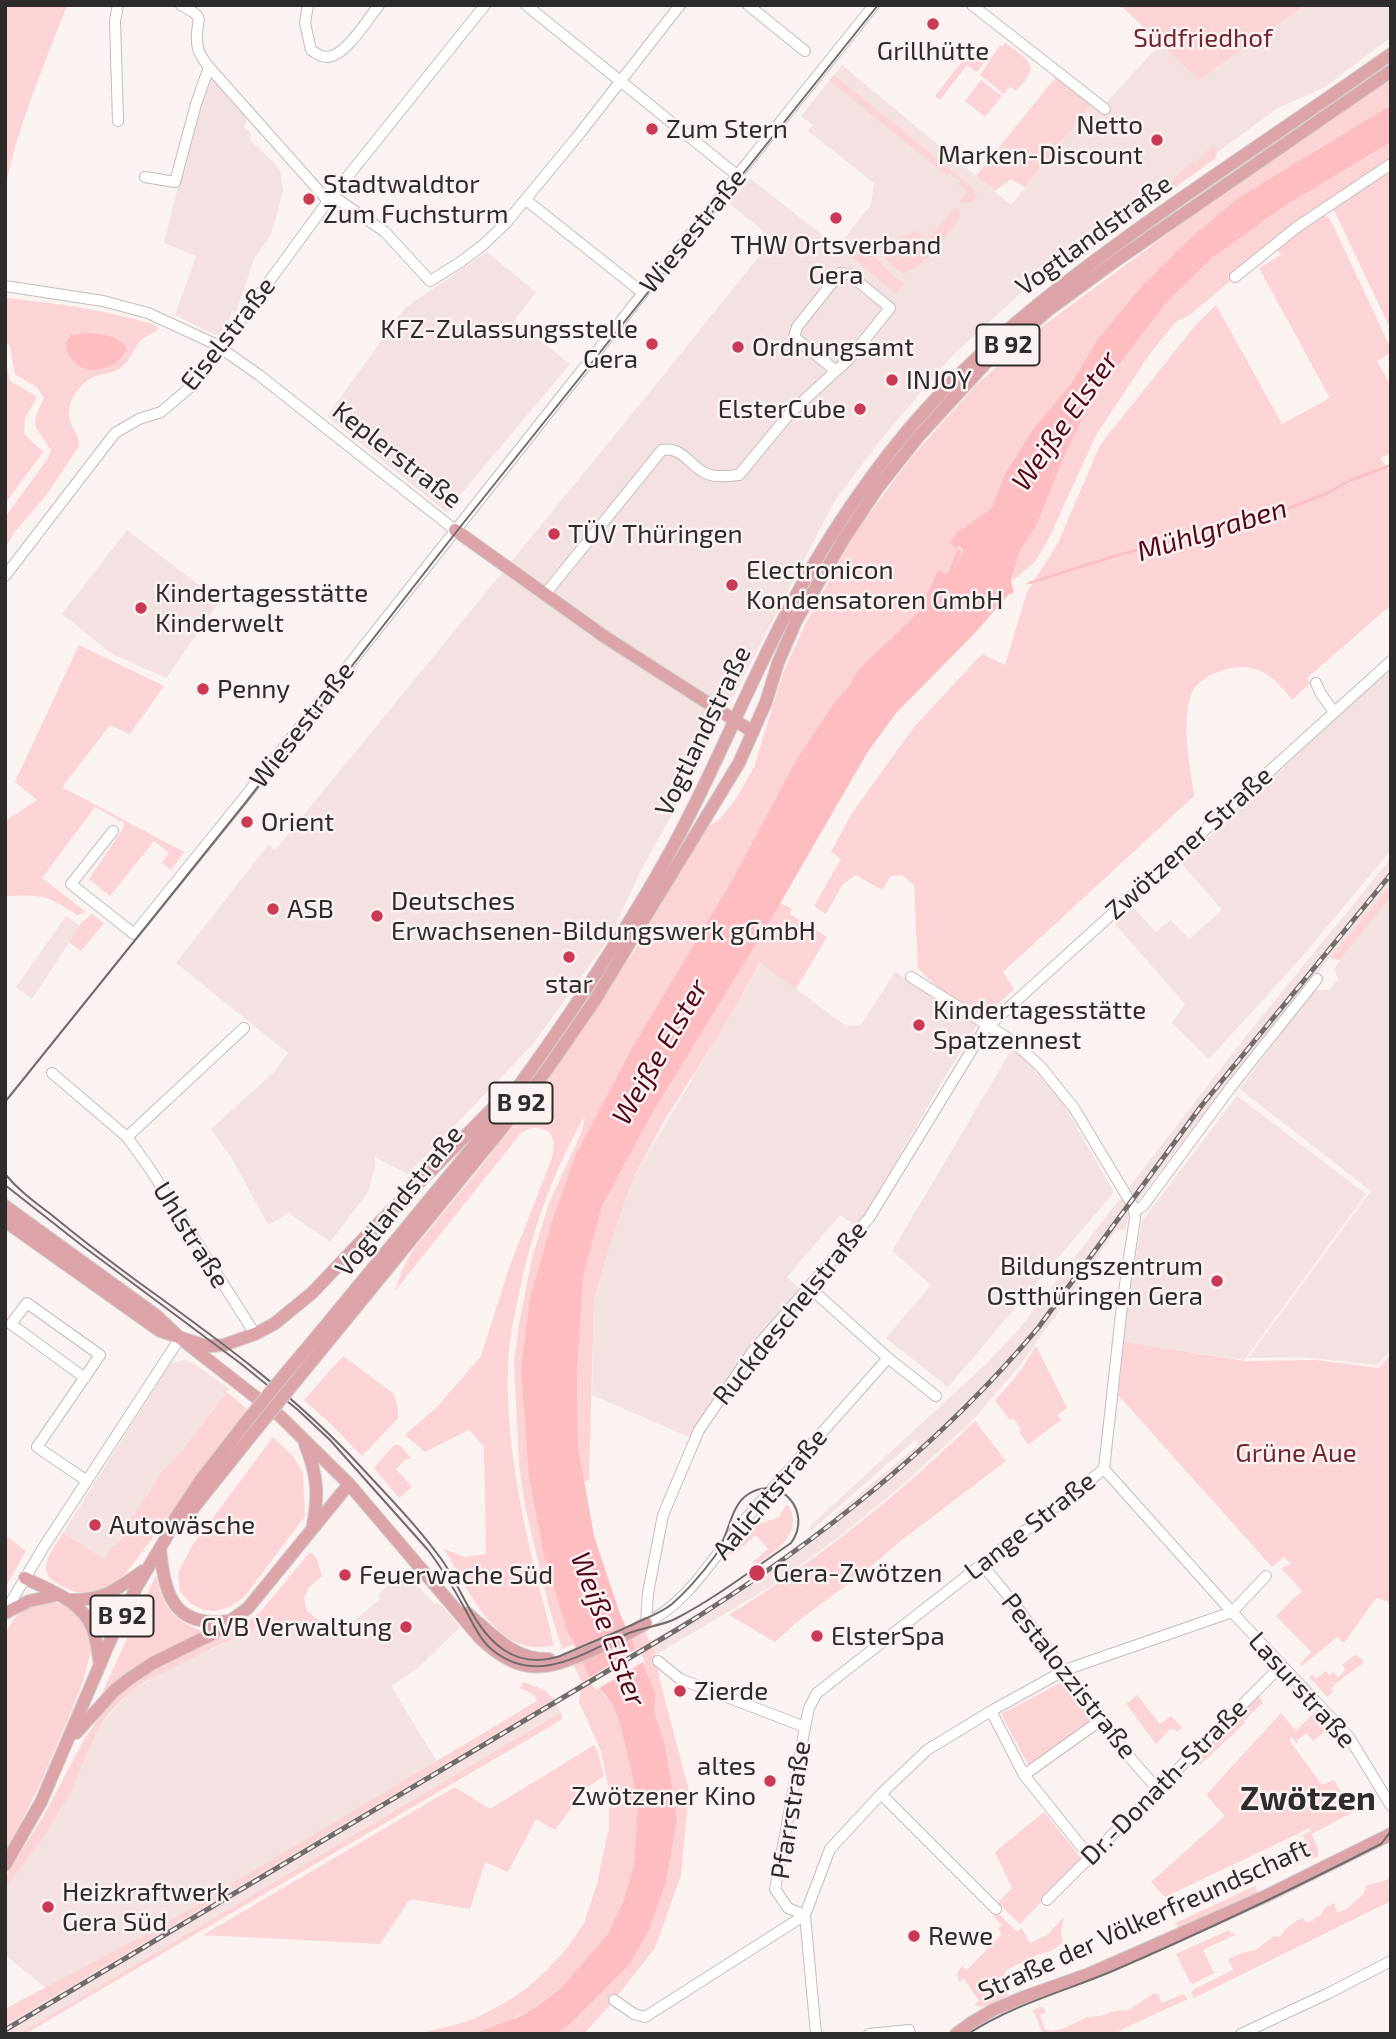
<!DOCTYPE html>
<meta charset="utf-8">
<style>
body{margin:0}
#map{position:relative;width:1396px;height:2039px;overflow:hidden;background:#fbf2f2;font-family:"Exo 2",sans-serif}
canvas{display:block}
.frame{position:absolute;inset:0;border:7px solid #2e2b2b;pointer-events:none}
</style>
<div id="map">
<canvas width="1396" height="2039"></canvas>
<div class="frame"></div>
</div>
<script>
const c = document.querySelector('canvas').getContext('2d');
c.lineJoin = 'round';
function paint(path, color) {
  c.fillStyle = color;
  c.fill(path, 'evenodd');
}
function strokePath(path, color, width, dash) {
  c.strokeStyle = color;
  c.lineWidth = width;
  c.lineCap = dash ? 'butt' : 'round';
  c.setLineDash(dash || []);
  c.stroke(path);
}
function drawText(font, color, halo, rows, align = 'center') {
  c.font = font + ' "Exo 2",sans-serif';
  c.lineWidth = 5;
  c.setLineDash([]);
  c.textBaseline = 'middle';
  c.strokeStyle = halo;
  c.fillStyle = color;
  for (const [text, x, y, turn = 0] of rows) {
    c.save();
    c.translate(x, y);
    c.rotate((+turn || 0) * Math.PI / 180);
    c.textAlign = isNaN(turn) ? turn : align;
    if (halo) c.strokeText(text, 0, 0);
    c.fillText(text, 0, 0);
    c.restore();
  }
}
const built = new Path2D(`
 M1305,5H1391V37L1325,87L1278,108L1108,232L1048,268L951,357L879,442L834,502L675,809L640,872L611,935L534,1043L408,1174L375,1157V1168L368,1192L330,1242L289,1213L268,1225L233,1160L211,1129L274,1072L288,1053L176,963L268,845L275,850L641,403L773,239L730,204L750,178L837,247L871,205L874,183L808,131L813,125L801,116L842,65L1011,205L1094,101L1103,106L1161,43L1199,80Z
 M212,78L247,118L244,126L251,134L250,140L269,158L280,170L283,191L271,235L255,257L236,312L232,311L228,322L220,334L215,335L175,315L196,256L164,243L199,103Z
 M487,252L536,292L514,321L570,364L446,512L327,416L405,308Z
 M127,530L220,601L166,678L112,654L62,614Z
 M1391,667V850L1301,958L1209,1059L1172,1023L1185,1004L1115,924L1133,907L1156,932L1171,920L1189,939L1222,910L1181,863Z
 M1391,858V884L1272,1028L1172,1155L1130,1211L1125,1231L1117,1229L1021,1364L974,1419L899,1488L839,1537L775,1584L645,1661L638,1648L685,1621L686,1622L759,1575L839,1516L837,1513L919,1444L915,1440L812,1530L809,1527L986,1364L1020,1328L1246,1036Z
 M1391,897V1350L1378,1365L1299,1357L1248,1358L1371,1191L1240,1089L1314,990H1330L1338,979L1334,970L1340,960Z
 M66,916L80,926L32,999L16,987Z
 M761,963L846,1026L861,1025L895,972L978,1024L944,1078L868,1210L855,1225L840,1215L787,1277L800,1289L751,1344L689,1437L592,1395L594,1299L610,1245L633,1179Z
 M1012,1049L1019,1054L1059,1097L1114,1192L948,1387L886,1338L931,1285L892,1251Z
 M1237,1096L1366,1194L1244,1360L1121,1342L1142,1221Z
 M184,1360L195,1364L229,1389L174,1460L162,1471L136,1512L125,1526L127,1528L116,1546L113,1545L104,1560L63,1533L168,1367L172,1363Z
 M403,1570L435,1604H440L460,1627L418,1668L391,1686L437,1762L159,1927L46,1988L5,1955V1889L46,1834L70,1794L99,1727L129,1693L165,1670L246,1634L256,1627L335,1628L354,1621L380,1599L378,1595Z
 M554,1699L561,1712L18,2034H5V2025Z`);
const green = new Path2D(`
 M5,5H67C44,65 18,125 5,188Z
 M1120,5H1305L1199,80Z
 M1005,43C1013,49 1035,61 1030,72C1028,79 1020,86 1016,91L1010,86L1004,94L980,75L1000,45L1003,46Z
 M972,49L986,60L977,72L967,65L940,100L935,96Z
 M1059,73L1094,101L1025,187L1011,179L995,191L976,176Z
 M834,75L973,188L977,196L972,202L961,204L959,202L967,192L958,184L960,181L950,173L947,176L829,80Z
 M1391,78V105L1238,198L1189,239L1141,287L1097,340L1071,384L1033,429L1005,474L991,509L956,533L950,544L959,548L946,574L938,570L926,596L923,609L858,670L849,686L833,704L794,764L734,877L632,1048L576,1154L553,1218L530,1297L521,1368L569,1636L574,1644L562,1649L548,1603L525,1506L519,1465L514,1363L519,1324L532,1258L549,1203L582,1131L585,1115C552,1175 533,1227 519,1294C514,1317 509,1340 508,1363C506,1410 512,1459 521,1506C529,1553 543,1599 554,1646C544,1647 536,1648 526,1646C486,1636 464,1581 444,1549L465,1557L486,1554L484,1446L469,1430L425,1452L405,1435L438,1406L481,1356L509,1268L552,1158L554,1143L550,1132C538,1127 533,1126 521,1133L395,1291L404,1266L415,1247L481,1167L558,1063L636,948L694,848L709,826L721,818L738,796L754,767L783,673L804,627L855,533L911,458L975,386L1043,326L1227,190L1335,118Z
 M981,80L1002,96L985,117L965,101Z
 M1391,142V330L1334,210L1324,215L1330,219L1391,349V353L1377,361L1391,387V453L1380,458L1391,472V605L1307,678L1310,683L1292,700C1269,668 1246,658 1209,676C1202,680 1193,687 1191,695C1181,727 1190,763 1194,796L1003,972L1014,989L985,1016L944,994L918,968L914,885L902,875L891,876L882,890L856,875L843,884L826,914L814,906L841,859L831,852L852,813L914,727L982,654L1005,665L1027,592L1058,543L1100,445L1195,326L1216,305L1282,424L1330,398L1259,268L1281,255L1276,248L1246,268L1191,314L1176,322L1169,330L1151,352L1096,435L1048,540L1035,562L1012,581L1020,551L1036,526L1063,459L1091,401L1167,302L1212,258L1283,207Z
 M1213,144C1218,149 1217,153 1215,159L1174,188L1170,183L1192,161L1196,163Z
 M956,206L960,210V218C945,236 926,269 902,273L891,265L882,254C887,243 902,236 913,232L914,230L928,240Z
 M870,247C878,263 889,273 903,283L896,294L849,255L855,249L857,254Z
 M5,298C56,303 106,310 155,325L158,328L157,331C130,341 138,355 119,369C113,373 106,373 99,375C83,380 71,394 69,411C67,425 80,433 79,446L47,494L14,533L5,548V517L49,457L51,450C35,425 29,428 44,398L37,387L16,375L14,371L10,346L5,341Z
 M5,358L10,381L37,397L25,418L24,434L43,452L5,504Z
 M79,645L164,686L130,734L110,725L62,787L184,852L171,870L162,862L169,853L154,841L110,896L89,879L124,827V823L95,807L42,878L86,912L77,915C45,894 43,895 5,896V821L37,800L15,782Z
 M1391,884V897L1340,960L1330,958Z
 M779,902L792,909L790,914L827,937L796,989L760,963L720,1033L662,1124L633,1179L610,1245L594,1299L589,1480L584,1482L578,1446L577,1374L583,1277L602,1206L653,1112L767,926Z
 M92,914L104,923L81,951L69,942L82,922Z
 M1124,1342L1245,1361L1316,1360L1379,1368L1391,1354V1604L1387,1601L1376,1598L1344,1643L1337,1637L1302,1666L1300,1664L1311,1652L1276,1616L1302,1591L1281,1568L1291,1564L1284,1557L1272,1567L1118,1395Z
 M1036,1346L1067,1408L1057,1415L1061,1420L1028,1445L1019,1432L1021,1429L1013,1418L1010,1420L995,1401L1021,1370Z
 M343,1356L394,1394L398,1408V1418L362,1456L331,1424L304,1400Z
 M227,1392L248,1410L242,1417L240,1422L126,1573C105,1593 86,1600 60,1585C54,1582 47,1577 46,1569C46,1556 57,1543 63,1533L104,1559L113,1545L116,1546L127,1529L124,1526L136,1512L162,1471L174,1460Z
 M975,1421L1006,1461L902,1540L859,1576L798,1621L775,1642L729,1615C818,1560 900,1494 975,1421Z
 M273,1437L293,1456L303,1473L305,1516L245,1596L230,1607L215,1611L204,1610L191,1604L180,1592L178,1573L192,1546Z
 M394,1445H399L411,1458L405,1460L396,1469L412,1487L399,1498L374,1468Z
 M786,1505L789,1506C803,1534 776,1551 756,1565L753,1562L768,1549L756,1535L734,1554H726C739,1521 754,1528 779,1517Z
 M5,1535L26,1551L5,1588Z
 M310,1552L316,1557L322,1576L309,1587L304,1598L307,1611L327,1628L256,1627L246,1634L215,1647L146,1681L129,1693L111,1711L99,1727L70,1794L46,1834L5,1889V1877L43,1817L85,1738L111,1700L142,1675L242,1626L262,1610Z
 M156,1575C165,1609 170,1619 205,1632L165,1650L127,1673L100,1698Z
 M44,1602L58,1603L68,1606L82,1617L93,1643L83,1681L73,1707L41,1782L5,1855V1635C13,1617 24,1606 44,1602Z
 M645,1631L656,1656L660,1681L689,1791L681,1875L655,1948L614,2000L584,2034H556L569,2025L629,1965L664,1741L654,1711L656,1694L630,1638Z
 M1355,1655L1361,1658L1363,1663L1335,1684L1330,1679L1335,1685L1331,1689L1333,1692L1327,1697L1309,1677L1312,1675L1316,1679L1326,1671L1329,1675L1333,1672L1338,1677L1346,1670L1342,1665Z
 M582,1660L603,1694L612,1703L620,1723L638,1802L634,1864L623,1902L608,1934L560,1989L536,2007L496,2027L474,2034H417L458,2024L476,2018L508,2001L528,1987L547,1970L567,1948L584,1923L597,1884L609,1828V1790L601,1751L579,1702L582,1682L573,1664Z
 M1064,1681L1094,1722L1029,1766L1001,1714Z
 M523,1682L544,1690L554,1699L5,2025V2009L159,1927L537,1701L534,1695L520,1688Z
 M1137,1695L1160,1724L1171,1716L1182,1727L1178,1732L1174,1729H1170L1156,1744L1126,1704Z
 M1258,1696L1263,1702L1244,1721L1245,1723L1200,1765L1195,1761Z
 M561,1712L562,1719L551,1726L25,2034H18Z
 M1315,1712L1329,1728L1313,1741L1307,1733L1297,1740L1298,1745L1292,1737L1289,1740L1322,1785L1334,1780L1353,1812L1312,1834L1318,1850V1857L1304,1860L1300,1854L1309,1848L1303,1836L1297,1838L1310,1831L1312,1833L1310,1828L1165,1897L1151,1882L1225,1816L1206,1795L1281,1713L1296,1731Z
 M594,1745L598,1753L604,1776L585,1789L555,1830L536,1819L508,1872L485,1862L470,1909L410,1899L380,1944L203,1935L455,1787L490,1809Z
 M1044,1812L1082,1859L1020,1924L998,1903L1012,1888L995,1852Z
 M1389,1879L1391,1883L1388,1885L1391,1890V1901L1194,1998L1191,1993L1194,1989L1233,1970L1228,1959L1242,1953L1256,1950L1274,1936L1280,1937C1288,1926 1290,1924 1303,1918L1305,1922L1315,1921L1314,1918L1321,1915L1324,1909L1334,1903L1337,1912C1346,1911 1346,1909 1352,1904C1359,1898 1364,1897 1366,1886Z
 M1255,1886L1258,1893L1178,1928L1175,1923Z
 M997,1912L1017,1932L1022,1928L1030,1943L1048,1934L1064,1917L1061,1932L1063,1942L1053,1950L1037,1955L1006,1970L1004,1975L988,1982L993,1995L1005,1990L1008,1995C997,2000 986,2010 974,2005L979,2001L964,1979L959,1982L957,1973L962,1966L967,1970L1002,1934L998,1929L1002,1925L993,1916Z
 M1229,1930L1231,1934L1234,1933L1235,1935L1203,1950L1214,1973L1193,1984L1190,1982L1176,1954Z
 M1154,1993L1158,1994L1162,2003L1183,1994L1188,1999L1112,2034H1043L1033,2010L1043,2007L1046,2013L1040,2015L1045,2030L1053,2031L1065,2028L1087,2017L1101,2016L1114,2011L1129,2010Z`);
const water = new Path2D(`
 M1391,105V142L1283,207L1212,258L1167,302L1091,401L1063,459L1036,526L1020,551L1011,581L1014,593L1009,594L974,634L896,713L867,753L767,926L653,1112L602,1206L583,1277L577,1374L578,1446L594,1536L620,1614L656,1694L654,1711L664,1741L677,1819L666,1882L649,1929L629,1965L569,2025L556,2034H474L518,2017L536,2007L560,1989L608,1934L623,1902L634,1864L638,1802L620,1723L612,1703L589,1676L573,1642L569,1636L544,1555L529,1477L521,1368L530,1297L553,1218L576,1154L632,1048L734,877L794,764L833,704L849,686L858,670L922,609L926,596L938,570L947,574L958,549L962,550L954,570L963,550L959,546L957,548L950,544L956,533L991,509L1005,474L1033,429L1071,384L1097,340L1141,287L1189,239L1238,198Z
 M90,333C105,335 118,335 127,349C116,373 80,379 68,353C66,349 67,345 66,342L71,335Z`);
const pier = new Path2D(`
 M638,1648L645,1661L596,1690L587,1679Z`);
const stream = new Path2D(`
 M1029,583L1115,556L1274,514L1325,494L1351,480L1391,465`);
const minor = new Path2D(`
 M181,5C209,20 195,17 197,41C197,52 203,59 209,67L328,201
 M308,5L305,23L311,50C316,53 320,57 327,57C345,57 368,19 379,5
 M526,5L738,176
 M748,5L805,51
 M972,5L1105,109
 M118,121L115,21L118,5
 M145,177L175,182L196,104L209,67
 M333,196L385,232L430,281L459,263L483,245L506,223L577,137L680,5
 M526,200L643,293
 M1235,277L1297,227L1391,164
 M5,286L103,301L148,313L215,344L259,375L455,530
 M5,576L115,433L139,419L161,412L194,384L328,201L485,5
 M546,593L662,450C682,446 689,465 705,473C715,478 729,476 739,475L790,413L849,359L890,308L849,274L840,273L797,327L794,337L836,371
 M1316,683L1321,694L1334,712
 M113,831L71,884L134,934L243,799L643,293L874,5
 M52,1073L127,1137L150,1169L255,1334
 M127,1137L244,1028
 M1135,1211L1143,1206L1231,1087L1317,979
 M809,1287L888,1358L936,1396
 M888,1358C839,1413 790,1468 742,1523C713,1557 688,1603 646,1623L648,1593L663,1515L699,1430L753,1351L869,1218L984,1030L1391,661
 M85,1378L11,1324L27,1303L100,1355L37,1447L87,1481
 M1104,1469L1232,1612L1349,1737L1391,1806
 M982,1565C1044,1635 1092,1719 1157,1788
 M5,1612L43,1548L180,1338
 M658,1661L680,1679L805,1727L775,1889L788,1908L805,1915
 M991,1711L1024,1775L1089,1856
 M805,1727L809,1708L817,1693L1104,1469L1122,1305L1135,1218L1134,1208L1074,1108L1040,1066L1011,1040L911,977
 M1024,1775L1101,1720
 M881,1794L996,1909
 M1047,1900L1282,1665
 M614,2000L634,2014L645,2017L805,1915
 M816,2034L805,1915L830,1849L881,1794L927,1750L991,1711L1065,1670L1232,1612L1266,1576
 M869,2034L909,2030L910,2034
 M1241,2034L1329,1993L1391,1961`);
const major = new Path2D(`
 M455,530L605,637L753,732
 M5,1206L157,1316L180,1338L281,1417L349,1484L480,1638C522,1677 544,1671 593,1650C611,1641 630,1634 646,1623
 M5,1221L160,1331L200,1344L209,1346L224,1345L255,1334L274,1324L312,1293L369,1233L501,1100
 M285,1374C331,1320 375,1265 420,1211C444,1181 469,1153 492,1122C550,1045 604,965 653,882C704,796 740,702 786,614C820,549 860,488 907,431C980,345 1061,284 1152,219C1231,163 1312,110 1391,54
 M295,1382L499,1132L548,1068L595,1000L739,763L766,702L778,663L796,621L845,537L877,489L918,437L985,364L1051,308L1114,262L1391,71
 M305,1444C317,1474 319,1493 313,1525
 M179,1526L255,1431
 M160,1549C165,1595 173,1628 229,1621
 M25,1578C48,1590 81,1600 92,1627C97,1639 98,1653 100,1665
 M68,1600C105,1601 115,1590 143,1571
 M5,1613L29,1601L57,1595
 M467,1613C492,1634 513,1660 549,1659
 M76,1733L114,1691L129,1679L153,1663L212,1634L248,1608L349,1484
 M5,1865L41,1802L110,1641L136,1588L166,1538L175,1519L200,1481L246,1422
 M956,2034L971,2023L993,2010L1024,1997L1089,1974L1266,1896L1391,1834`);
const tram = new Path2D(`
 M5,1102L246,802L457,531L878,5
 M5,1174C19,1191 36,1203 53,1216C82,1240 111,1262 141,1284C219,1340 296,1396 361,1467C389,1497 418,1527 442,1560C462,1589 474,1630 504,1650C522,1662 542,1662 560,1656C585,1645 610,1635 634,1624C646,1618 661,1613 672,1604C687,1591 703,1572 715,1556C728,1539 730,1506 747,1495C779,1472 814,1512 791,1543C753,1569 716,1598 675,1619C661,1626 644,1627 629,1633C586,1651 540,1686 495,1652C480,1641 474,1625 465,1609C454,1589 442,1568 428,1550L330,1440L298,1410L240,1363L80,1244L5,1185
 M968,2034C1014,2004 1066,1991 1115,1970C1205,1931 1293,1889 1381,1844L1391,1831`);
const rail = new Path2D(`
 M5,2030L678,1629C811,1547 937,1449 1038,1328L1202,1105L1391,874`);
const majorBridge = new Path2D(`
 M246,1422L285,1374
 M255,1431L295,1382`);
const markers = [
 [933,24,7,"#ca3a55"],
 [652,129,7,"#ca3a55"],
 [1157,140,7,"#ca3a55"],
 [309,199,7,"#ca3a55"],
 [836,218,7,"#ca3a55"],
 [652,344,7,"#ca3a55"],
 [738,347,7,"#ca3a55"],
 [892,380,7,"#ca3a55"],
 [860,409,7,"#ca3a55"],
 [554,534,7,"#ca3a55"],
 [732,585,7,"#ca3a55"],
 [141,608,7,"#ca3a55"],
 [203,689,7,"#ca3a55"],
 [247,822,7,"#ca3a55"],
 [273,909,7,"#ca3a55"],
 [377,916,7,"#ca3a55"],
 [569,957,7,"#ca3a55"],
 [919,1025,7,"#ca3a55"],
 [1217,1281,7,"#ca3a55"],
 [95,1525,7,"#ca3a55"],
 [757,1573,9,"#ca3a55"],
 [345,1575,7,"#ca3a55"],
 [406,1627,7,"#ca3a55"],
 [817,1636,7,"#ca3a55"],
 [680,1691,7,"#ca3a55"],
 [770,1781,7,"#ca3a55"],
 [48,1907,7,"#ca3a55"],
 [914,1936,7,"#ca3a55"]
];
const shields = [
 [1008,345,63],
 [521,1103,63],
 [122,1616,63]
];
const shieldNames = [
 ["B 92",1008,345],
 ["B 92",521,1103],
 ["B 92",122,1616]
];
const parkNames = [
 ["Südfriedhof",1203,38],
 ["Grüne Aue",1296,1453]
];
const poiNames = [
 ["Grillhütte",933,51,"center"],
 ["Netto",1143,125,"right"],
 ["Marken-Discount",1143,155,"right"],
 ["Zum Stern",666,129],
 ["Stadtwaldtor",323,184],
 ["Zum Fuchsturm",323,214],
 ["THW Ortsverband",836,245,"center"],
 ["Gera",836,275,"center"],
 ["KFZ-Zulassungsstelle",638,329,"right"],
 ["Gera",638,359,"right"],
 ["Ordnungsamt",752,347],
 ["INJOY",906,380],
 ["ElsterCube",846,409,"right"],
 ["TÜV Thüringen",568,534],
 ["Electronicon",746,570],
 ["Kondensatoren GmbH",746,600],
 ["Kindertagesstätte",155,593],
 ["Kinderwelt",155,623],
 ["Penny",217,689],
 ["Orient",261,822],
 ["Deutsches",391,901],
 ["Erwachsenen-Bildungswerk gGmbH",391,931],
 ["ASB",287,909],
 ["star",569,984,"center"],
 ["Kindertagesstätte",933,1010],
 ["Spatzennest",933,1040],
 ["Bildungszentrum",1203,1266,"right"],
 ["Ostthüringen Gera",1203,1296,"right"],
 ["Autowäsche",109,1525],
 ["Gera-Zwötzen",773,1573],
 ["Feuerwache Süd",359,1575],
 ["GVB Verwaltung",392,1627,"right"],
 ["ElsterSpa",831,1636],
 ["Zierde",694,1691],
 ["altes",756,1766,"right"],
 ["Zwötzener Kino",756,1796,"right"],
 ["Heizkraftwerk",62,1892],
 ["Gera Süd",62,1922],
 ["Rewe",928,1936]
];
const streetNames = [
 ["Wiesestraße",693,231,-51],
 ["Vogtlandstraße",1094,235,-36],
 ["Eiselstraße",228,334,-52],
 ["Keplerstraße",397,455,38],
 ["Wiesestraße",302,725,-52],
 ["Vogtlandstraße",703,731,-64],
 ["Zwötzener Straße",1189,843,-42],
 ["Vogtlandstraße",399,1201,-51],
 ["Uhlstraße",191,1235,58],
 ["Ruckdeschelstraße",790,1313,-51],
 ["Aalichtstraße",770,1494,-50],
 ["Lange Straße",1030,1526,-38],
 ["Pestalozzistraße",1069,1676,52],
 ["Lasurstraße",1302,1690,48],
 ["Dr.-Donath-Straße",1164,1782,-45],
 ["Pfarrstraße",791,1810,-81],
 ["Straße der Völkerfreundschaft",1144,1920,-24]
];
const waterNames = [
 ["Weiße Elster",1065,421,-55],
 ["Mühlgraben",1212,530,-17],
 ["Weiße Elster",660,1052,-60],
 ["Weiße Elster",608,1629,69]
];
const districtNames = [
 ["Zwötzen",1308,1799]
];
paint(built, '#f4e2e2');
paint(green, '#fcd4d6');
paint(water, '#febdc1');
paint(pier, '#fbf2f2');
strokePath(stream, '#febdc1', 2.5);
strokePath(minor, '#c5bcbd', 12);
strokePath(major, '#d1d0d0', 14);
strokePath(minor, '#fff', 10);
strokePath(major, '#dca3a9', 12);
strokePath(tram, '#716c6c', 2);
strokePath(rail, '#716c6c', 5);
strokePath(rail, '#fbf2f2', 2.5, [8]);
strokePath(majorBridge, '#d1d0d0', 14, []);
strokePath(majorBridge, '#dca3a9', 12);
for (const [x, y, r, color] of markers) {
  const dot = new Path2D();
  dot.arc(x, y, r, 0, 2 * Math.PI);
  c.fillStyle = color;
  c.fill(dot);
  strokePath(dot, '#fbf2f2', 2.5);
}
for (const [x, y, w] of shields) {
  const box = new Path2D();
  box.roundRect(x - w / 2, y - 20.5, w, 41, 5);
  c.fillStyle = '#fbf2f2';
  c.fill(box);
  strokePath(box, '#2e2b2b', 2);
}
drawText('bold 24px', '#2e2b2b', null, shieldNames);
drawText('26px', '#712632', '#fbf2f2', parkNames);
drawText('26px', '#2e2b2b', '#fbf2f2', poiNames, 'left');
drawText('26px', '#2e2b2b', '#fbf2f2', streetNames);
drawText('italic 28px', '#54081a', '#fbf2f2', waterNames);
drawText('bold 33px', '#2e2b2b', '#fbf2f2', districtNames);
</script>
